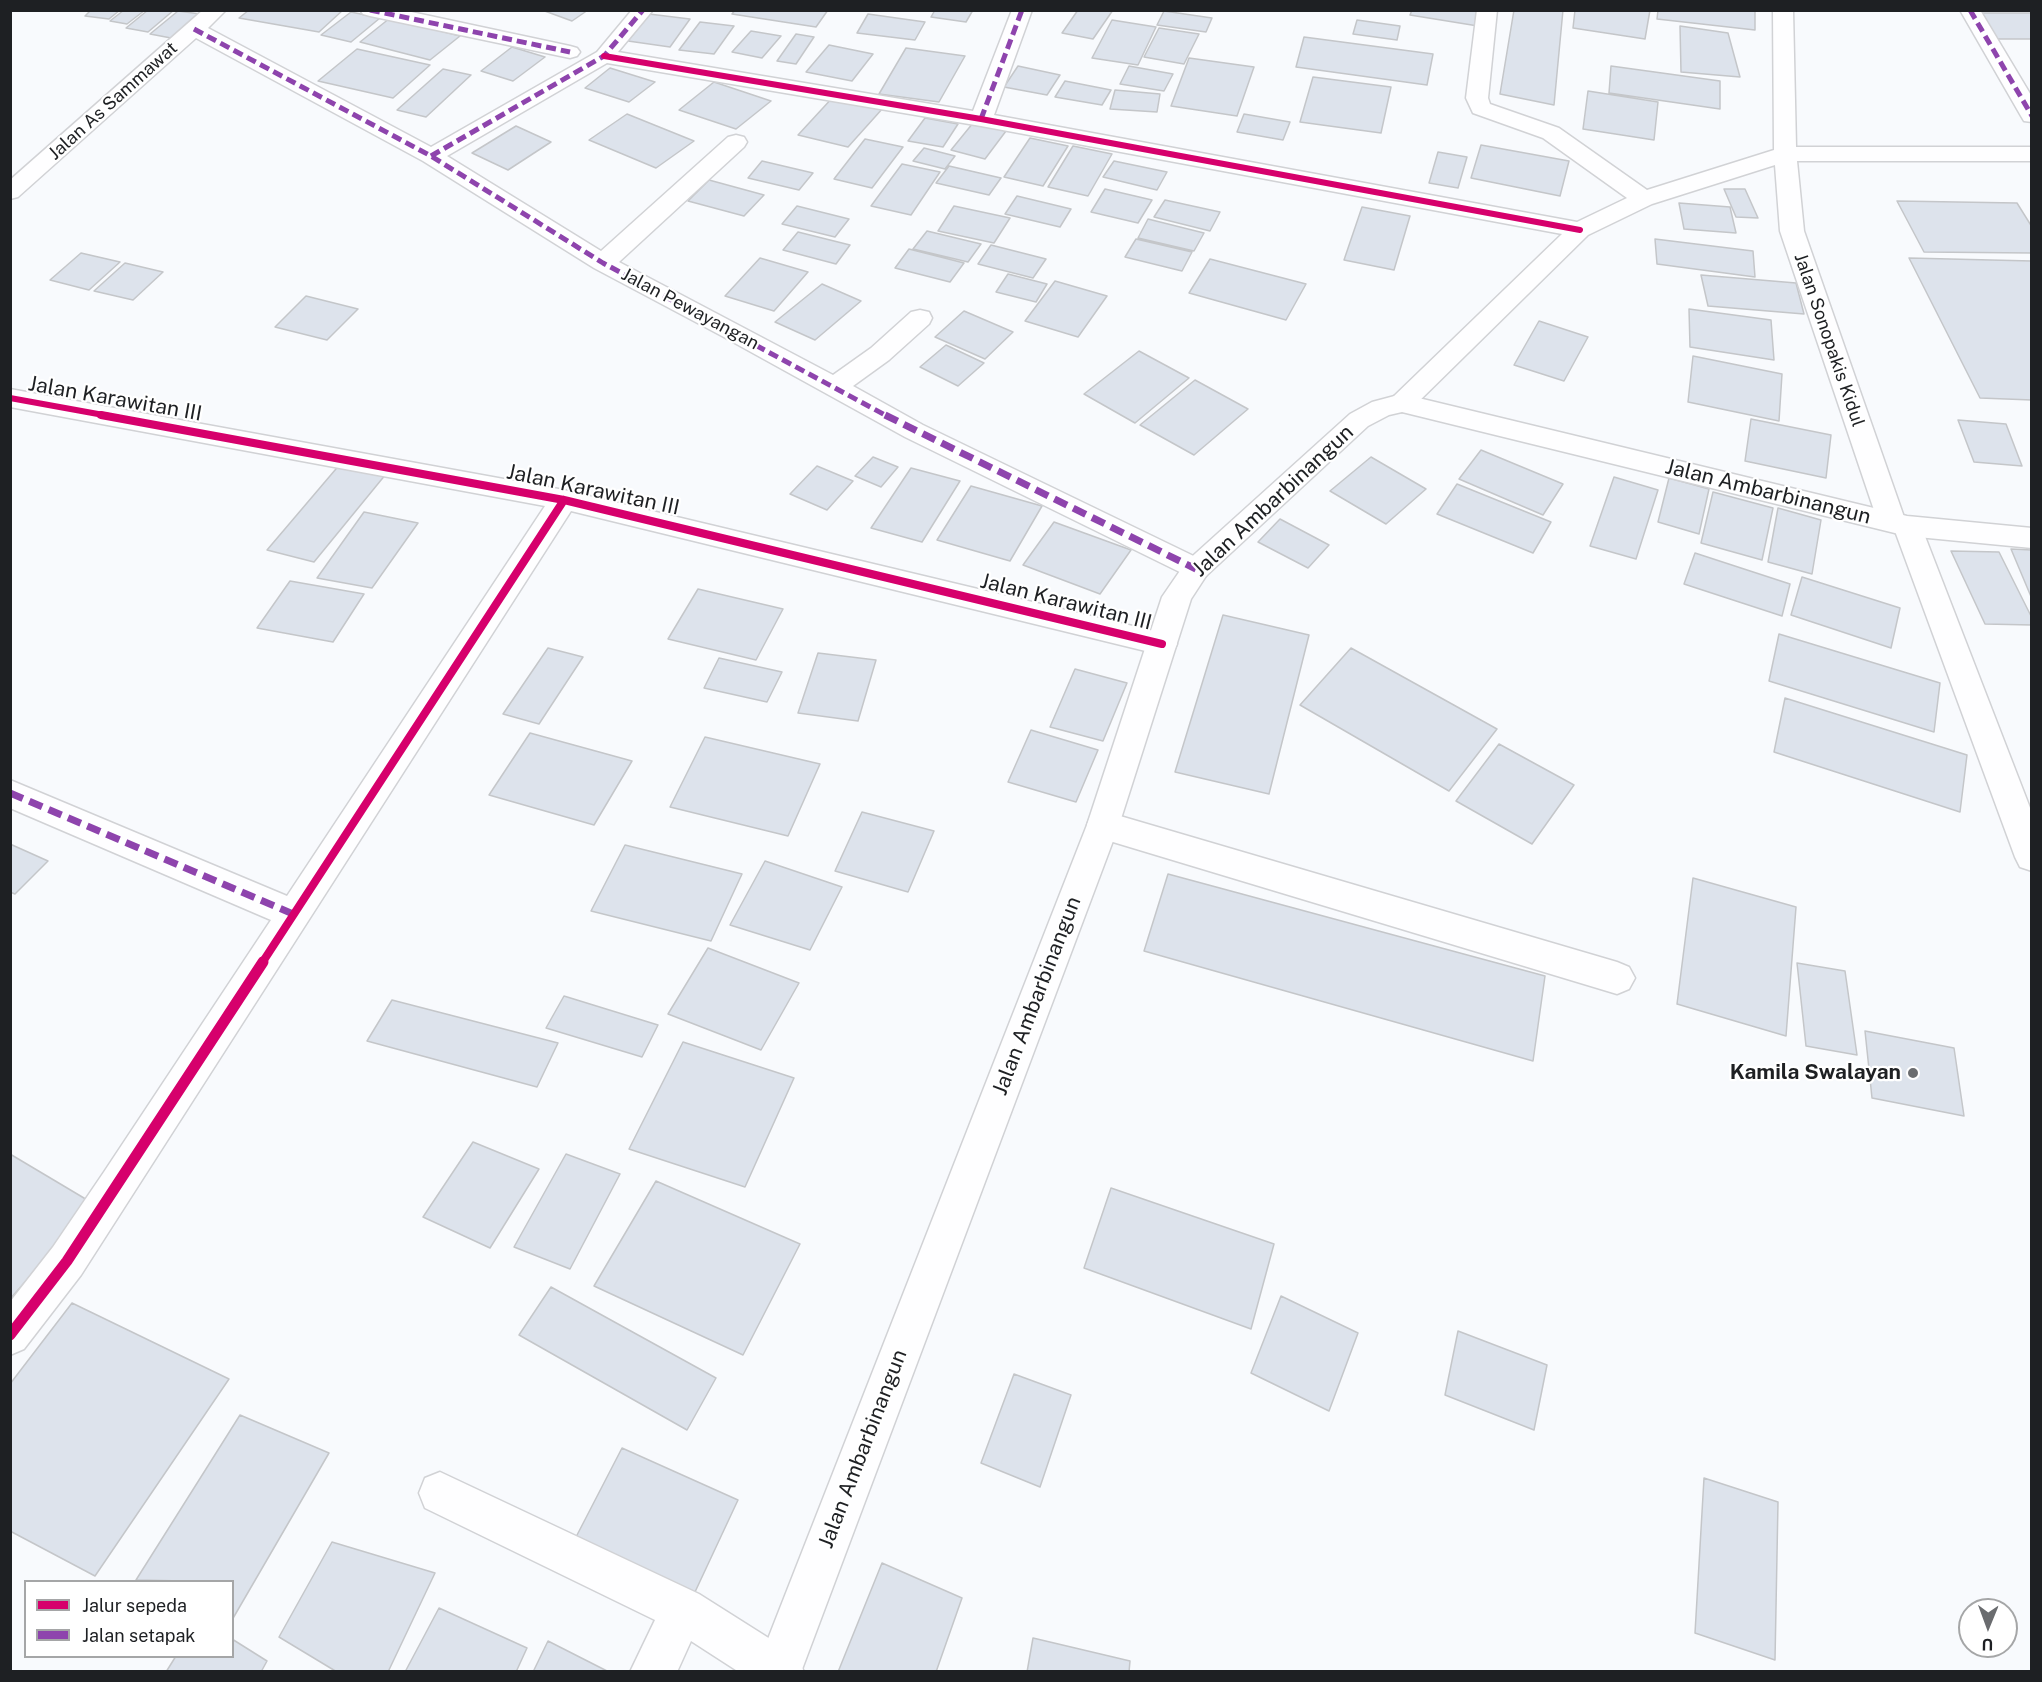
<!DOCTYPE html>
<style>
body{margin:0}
#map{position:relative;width:2042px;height:1682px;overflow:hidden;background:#f8fafd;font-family:"Public Sans",sans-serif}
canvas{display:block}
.frame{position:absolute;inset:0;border:12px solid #1e2023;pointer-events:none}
.legend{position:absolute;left:24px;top:1580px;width:210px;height:78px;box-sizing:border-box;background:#fff;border:2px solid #a5a6a7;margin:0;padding:8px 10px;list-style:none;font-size:18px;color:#1e2023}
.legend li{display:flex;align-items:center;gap:12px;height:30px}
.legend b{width:30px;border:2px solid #a5a6a7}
.north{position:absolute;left:1958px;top:1598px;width:60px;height:60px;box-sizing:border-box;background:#fff;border:2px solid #a5a6a7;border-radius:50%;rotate:181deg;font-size:16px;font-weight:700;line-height:24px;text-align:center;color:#1e2023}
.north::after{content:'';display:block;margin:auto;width:21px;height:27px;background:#6a6c6f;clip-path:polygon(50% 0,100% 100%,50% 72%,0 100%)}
</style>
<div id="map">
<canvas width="2042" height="1682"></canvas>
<div class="frame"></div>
<ul class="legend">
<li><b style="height:8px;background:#d6006c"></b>Jalur sepeda</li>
<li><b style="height:8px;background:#8e44ad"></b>Jalan setapak</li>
</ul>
<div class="north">U</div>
</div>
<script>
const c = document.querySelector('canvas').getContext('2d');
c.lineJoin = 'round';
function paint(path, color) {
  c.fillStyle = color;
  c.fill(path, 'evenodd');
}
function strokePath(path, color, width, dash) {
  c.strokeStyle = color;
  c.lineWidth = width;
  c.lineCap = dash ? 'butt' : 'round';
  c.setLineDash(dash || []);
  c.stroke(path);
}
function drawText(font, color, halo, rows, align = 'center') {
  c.font = font + ' "Public Sans",sans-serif';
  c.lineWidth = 4.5;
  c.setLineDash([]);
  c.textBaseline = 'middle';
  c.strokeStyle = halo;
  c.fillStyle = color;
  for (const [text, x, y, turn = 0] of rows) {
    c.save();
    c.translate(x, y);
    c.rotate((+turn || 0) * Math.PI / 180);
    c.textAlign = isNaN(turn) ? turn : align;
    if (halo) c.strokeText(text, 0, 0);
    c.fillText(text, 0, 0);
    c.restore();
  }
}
const building = new Path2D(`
 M91,10H120L109,19L85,16Z
 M124,10H145L127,24L110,21Z
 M148,10H174L148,32L126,28Z
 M249,10H343L319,32L239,18Z
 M542,10H588L572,21Z
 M735,10H828L816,27L732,14Z
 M935,10H973L966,22L931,17Z
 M1078,10H1113L1093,39L1062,33Z
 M1412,10H1483L1478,26L1410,15Z
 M1514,10H1563L1554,105L1500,94Z
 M1575,10H1650L1645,39L1573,28Z
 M1658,10H1755V30L1657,19Z
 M178,11L200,14L171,38L150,34Z
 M1164,11L1212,18L1206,32L1157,25Z
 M351,12L380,18L351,42L321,35Z
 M1977,13H2032V39H1996Z
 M649,14L690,19L670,47L628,41Z
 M868,14L925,22L915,40L857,33Z
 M390,18L460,36L430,60L360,42Z
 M1112,20L1156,27L1138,65L1092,58Z
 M1357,20L1400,26L1397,40L1353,34Z
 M700,22L734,26L714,54L679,50Z
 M1680,26L1728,33L1740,77L1681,72Z
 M1159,28L1199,34L1184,64L1144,57Z
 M751,31L781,36L762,58L732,52Z
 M796,34L814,37L796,64L777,61Z
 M1304,37L1433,54L1427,85L1296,67Z
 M829,45L873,54L852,81L806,72Z
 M512,47L545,57L513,81L481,71Z
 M906,48L965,56L939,102L879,94Z
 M357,49L430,65L393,98L318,81Z
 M1189,58L1254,67L1237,116L1171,106Z
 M1018,66L1060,75L1047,95L1004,87Z
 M1129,66L1173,74L1164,91L1120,84Z
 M1611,66L1720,81V109L1609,93Z
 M610,68L655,82L629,102L585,88Z
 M443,69L471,75L426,117L397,110Z
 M1313,77L1391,87L1381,133L1300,122Z
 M1065,81L1111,90L1102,105L1055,97Z
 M714,82L771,101L736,129L679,110Z
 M1115,90L1160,94L1157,112L1110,109Z
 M1588,91L1658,102L1654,140L1583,129Z
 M834,96L883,108L848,147L798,135Z
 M627,114L694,141L656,168L589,140Z
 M1244,114L1290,122L1283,140L1237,132Z
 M925,118L958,124L943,147L908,141Z
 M973,123L1006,131L985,159L951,150Z
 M516,126L551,142L508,170L472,153Z
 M1030,138L1068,146L1043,186L1004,177Z
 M865,139L903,147L872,188L834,179Z
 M1481,145L1569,161L1560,196L1471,178Z
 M1073,146L1112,154L1088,196L1048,187Z
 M924,148L955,156L945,169L913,161Z
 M1438,152L1467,157L1458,188L1429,183Z
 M762,161L813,173L799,190L748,178Z
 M1114,161L1167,172L1157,190L1103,177Z
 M902,164L940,172L911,215L871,206Z
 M949,166L1001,178L989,195L936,183Z
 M709,180L764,195L744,216L688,201Z
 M1105,189L1152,200L1138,223L1091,212Z
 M1724,189H1745L1758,218L1736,217Z
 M1017,196L1071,209L1060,227L1005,214Z
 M1165,200L1220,212L1210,231L1154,217Z
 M1897,201L2017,203L2032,227V253L1924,252Z
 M1679,203L1730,207L1736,233L1684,229Z
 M797,206L849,219L835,237L782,224Z
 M954,206L1010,218L994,243L938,231Z
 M1362,207L1410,216L1394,270L1344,260Z
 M1148,219L1204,233L1194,251L1138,238Z
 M927,231L981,244L968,262L913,249Z
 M798,232L850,245L836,264L783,250Z
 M1136,239L1192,252L1182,271L1125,257Z
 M1655,239L1753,251L1755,277L1657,264Z
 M991,245L1046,259L1033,278L978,264Z
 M909,249L964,263L950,282L895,268Z
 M81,253L120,262L89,290L50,280Z
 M760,258L808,272L774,311L725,296Z
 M1909,258L2032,261V400L1980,398Z
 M1210,259L1306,284L1286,320L1189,293Z
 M125,263L163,272L133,300L94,291Z
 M1008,274L1047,284L1036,302L996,292Z
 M1701,275L1796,283L1804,314L1708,306Z
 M1055,281L1107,296L1078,337L1025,321Z
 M822,284L861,301L815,340L775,322Z
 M306,296L358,309L327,340L275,327Z
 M1689,309L1771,320L1774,360L1690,347Z
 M964,311L1013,332L985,359L935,337Z
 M1539,321L1588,337L1564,381L1514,365Z
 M946,345L984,363L958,386L920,367Z
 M1139,351L1189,378L1135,423L1084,394Z
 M1693,356L1782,374L1779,421L1688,402Z
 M1195,380L1248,409L1194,455L1140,425Z
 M1751,419L1831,435L1826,478L1745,461Z
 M1958,420L2006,424L2022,466L1974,462Z
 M1481,450L1563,484L1543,515L1459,479Z
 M873,457L898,467L881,487L855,476Z
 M1371,457L1426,489L1386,524L1330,491Z
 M341,463L386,474L314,562L267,550Z
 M817,466L853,481L827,510L790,494Z
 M911,468L960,481L922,542L871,528Z
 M1614,477L1658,490L1636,559L1590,546Z
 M1669,478L1709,489L1699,534L1658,522Z
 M1457,484L1551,522L1533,553L1437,514Z
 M971,486L1042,506L1010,561L937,540Z
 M1713,492L1773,508L1762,560L1701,543Z
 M1778,508L1821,520L1812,574L1768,562Z
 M364,512L418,523L372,588L317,578Z
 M1280,519L1329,545L1308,568L1258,542Z
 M1054,522L1131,550L1100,594L1023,565Z
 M2011,549L2032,550V599Z
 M1951,551L1999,552L2032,618V625L1985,624Z
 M1695,553L1790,584L1782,616L1684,584Z
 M1802,577L1900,608L1891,648L1791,615Z
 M290,581L364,594L333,642L257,628Z
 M698,589L783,609L756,660L668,639Z
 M1223,615L1309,635L1269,794L1175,772Z
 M1779,634L1940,683L1934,732L1769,681Z
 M548,648L583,657L539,724L503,714Z
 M1351,648L1497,729L1449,791L1300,705Z
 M818,653L876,660L858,721L798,713Z
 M719,658L782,672L767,702L704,688Z
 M1075,669L1127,683L1103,741L1050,727Z
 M1785,698L1967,755L1960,812L1774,752Z
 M1031,730L1098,750L1076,802L1008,782Z
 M530,733L632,761L594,825L489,795Z
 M705,737L820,764L788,836L670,807Z
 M1499,744L1574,785L1532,844L1456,801Z
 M862,812L934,831L908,892L835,871Z
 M10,844L48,861L15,894L10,892Z
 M625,845L742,874L711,941L591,911Z
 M765,861L842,887L810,950L730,925Z
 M1168,874L1545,976L1533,1061L1144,951Z
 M1693,878L1796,907L1786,1036L1677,1004Z
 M708,948L799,983L761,1050L668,1014Z
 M1797,963L1845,971L1857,1055L1806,1046Z
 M564,996L658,1025L642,1057L546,1028Z
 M392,1000L558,1043L537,1087L367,1041Z
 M1865,1031L1954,1048L1964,1116L1872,1098Z
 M683,1042L794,1078L745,1187L629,1149Z
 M473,1142L539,1169L490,1248L423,1217Z
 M10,1154L94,1204L10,1299Z
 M566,1154L620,1174L570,1269L514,1247Z
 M656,1181L800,1244L743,1355L594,1286Z
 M1111,1188L1274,1244L1251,1329L1084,1268Z
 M551,1287L716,1378L687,1430L519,1335Z
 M1281,1296L1358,1333L1329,1411L1251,1373Z
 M72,1303L229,1379L95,1576L10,1531V1384Z
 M1458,1331L1547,1365L1534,1430L1445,1395Z
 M1014,1374L1071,1395L1040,1487L981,1463Z
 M240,1415L329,1453L232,1620V1582L136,1580Z
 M622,1448L738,1500L695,1592L576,1537Z
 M1704,1478L1778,1502L1775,1660L1695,1633Z
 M332,1542L435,1573L388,1672H337L279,1637Z
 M882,1563L962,1598L936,1672H838Z
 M439,1608L527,1648L516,1672H405Z
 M1033,1638L1130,1661L1129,1672H1027Z
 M232,1639L267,1661L261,1672H166L176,1656H232Z
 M548,1641L609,1672H533Z`);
const minor = new Path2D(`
 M203,10H226L208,28L431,147L597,52L632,10H653L618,52L973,111L1012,10H1032L994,115L1577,222L1627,198L1543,138L1473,113L1466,98L1477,10H1497L1488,98L1490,104L1559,128L1647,190L1774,150L1773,10H1793L1796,147H2032V161H1797L1804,231L1904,517L1917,519L1921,526L2032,813V871L2020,867L2015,857L1895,531L1882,529L1878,522L1780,231L1775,165L1652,204L1588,235L1411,409L1402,412L1393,409L1389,403L1393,397L1562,234L981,126L607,63L447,156L601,251L728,137L736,135L744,137L747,142L744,147L619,262L833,375L871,348L911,312L920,310L929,312L932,318L929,324L889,360L853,386L923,425L1206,562L1210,569L1206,576L1196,580L905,437L722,336L594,268L423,161L196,38L18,197L10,199V180Z
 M360,10H402L570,46L577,48L580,52L577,56L570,58L370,16L363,14Z
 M1960,10H1980L2032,97V122L2024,121L2021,116Z
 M10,389L564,490L1162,633L1173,636L1177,644L1173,652L1162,655L571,511L81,1275L24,1349L10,1355V1302L53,1247L104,1172L271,920L10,808V780L287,896L545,506L10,407Z
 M1103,811L1617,962L1629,967L1635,978L1629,989L1617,994L1103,839L1091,835L1087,825L1091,815Z
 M440,1472L699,1594L797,1656L804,1672H739L691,1641L677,1672H630L655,1620L425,1508L419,1493L425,1478Z`);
const major = new Path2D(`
 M1402,394L1907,516L2032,528V548L1907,536L1402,412L1389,415L1368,426L1206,576L1191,599L1119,825L801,1672H755L1087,825L1162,597L1186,562L1350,414L1372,402Z`);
const quietFar1 = new Path2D(`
 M370,10L570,52
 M1970,10L2032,116
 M194,29L431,156L603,263L887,416
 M981,119L1022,10
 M431,156L604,56L643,10`);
const quiet = new Path2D(`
 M885,415L1196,569
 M10,793L293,914`);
const cyclewayFar2 = new Path2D(`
 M604,56L981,119L1580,230
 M10,398L109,416`);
const cyclewayFar1 = new Path2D(`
 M101,415L564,500L1162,644
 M262,963L564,500`);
const cycleway = new Path2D(`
 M10,1335L67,1261L263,962`);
const markers = [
 [1913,1073,6,"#6a6c6f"]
];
const farStreetnames = [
 ["Jalan As Sammawat",113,101,-42],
 ["Jalan Pewayangan",690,309,28],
 ["Jalan Sonopakis Kidul",1829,340,71]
];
const streetNames = [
 ["Jalan Karawitan III",115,399,10],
 ["Jalan Karawitan III",593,490,12],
 ["Jalan Ambarbinangun",1768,492,14],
 ["Jalan Ambarbinangun",1273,501,-43],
 ["Jalan Karawitan III",1066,602,14],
 ["Jalan Ambarbinangun",1037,996,-69],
 ["Jalan Ambarbinangun",863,1449,-69]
];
const poiNames = [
 ["Kamila Swalayan",1901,1073]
];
paint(building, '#dde3ec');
strokePath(building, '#c4c6c9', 1.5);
strokePath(minor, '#d1d2d5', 3);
strokePath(major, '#d1d2d5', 3);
paint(minor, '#fefeff');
paint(major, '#fefeff');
strokePath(quietFar1, '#8e44ad', 5, [10, 5]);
strokePath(quiet, '#8e44ad', 7, [14, 7]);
strokePath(cyclewayFar2, '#d6006c', 6);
strokePath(cyclewayFar1, '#d6006c', 8);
strokePath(cycleway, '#d6006c', 11);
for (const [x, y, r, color] of markers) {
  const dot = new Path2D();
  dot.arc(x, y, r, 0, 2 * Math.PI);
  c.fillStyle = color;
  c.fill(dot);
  strokePath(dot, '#fff', 2);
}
drawText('18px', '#1e2023', '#fff', farStreetnames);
drawText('21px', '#1e2023', '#fff', streetNames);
drawText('bold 21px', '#1e2023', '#fff', poiNames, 'right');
</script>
